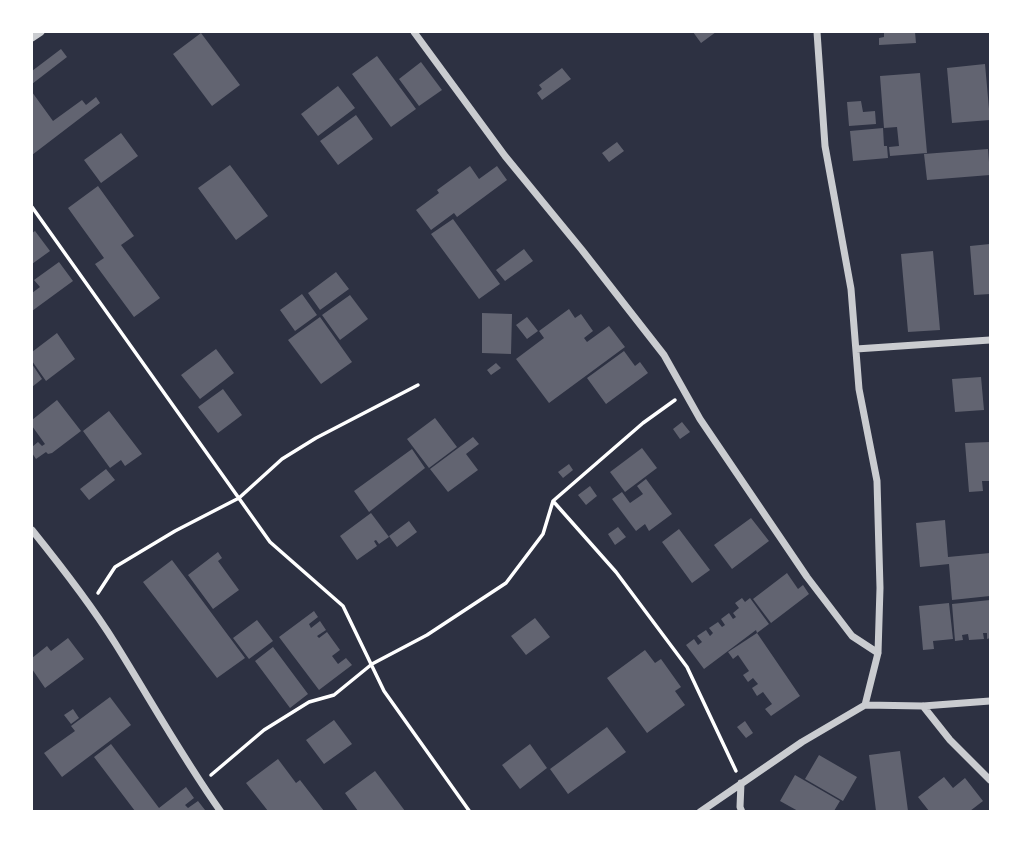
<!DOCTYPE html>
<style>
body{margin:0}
#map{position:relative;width:1022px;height:843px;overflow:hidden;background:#2d3142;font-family:Arial,sans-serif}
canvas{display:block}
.frame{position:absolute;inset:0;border:33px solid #fff;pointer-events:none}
</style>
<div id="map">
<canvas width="1022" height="843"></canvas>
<div class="frame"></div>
</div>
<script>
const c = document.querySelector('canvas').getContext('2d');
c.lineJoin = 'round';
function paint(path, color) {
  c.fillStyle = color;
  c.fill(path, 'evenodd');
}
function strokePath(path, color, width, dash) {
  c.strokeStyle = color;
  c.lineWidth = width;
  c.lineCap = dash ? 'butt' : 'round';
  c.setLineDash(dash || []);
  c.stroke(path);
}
const building = new Path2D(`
 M693,32H716L701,43Z
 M884,32H915L916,43L879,45V38L884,37Z
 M201,33L240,85L212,106L173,54Z
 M61,49L67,57L32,84V71Z
 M377,56L416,109L391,127L352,74Z
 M421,62L442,90L419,106L399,79Z
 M985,64L990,120L952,123L947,68Z
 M562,68L571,79L542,100L537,93L542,89L539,85Z
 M920,73L927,153L890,156L889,147L899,146L897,127L884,128L880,76Z
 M338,86L355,108L318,136L301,114Z
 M32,92L53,121L82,100L86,105L96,97L100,103L32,155Z
 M861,101L863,112L875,111L876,124L849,126L847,102Z
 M356,115L373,139L338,165L320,141Z
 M883,128L884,146H887L888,158L853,161L850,131Z
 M121,133L138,156L101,183L84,160Z
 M617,142L624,151L609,162L602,153Z
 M988,149L990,175L927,180L924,154Z
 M230,165L268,216L236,240L198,188Z
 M470,166L479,179L497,166L507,180L457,217L454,213L431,230L416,210L439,193L437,190Z
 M98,186L134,236L121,245L160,298L134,317L95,264L104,258L68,208Z
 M453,219L500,284L479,299L431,234Z
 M35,231L50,251L32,264V233Z
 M990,244V294L974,295L970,246Z
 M524,249L533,261L505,281L496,270Z
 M933,251L940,330L908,332L901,254Z
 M59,262L73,281L32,311V293L40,287L34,280Z
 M336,272L349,289L320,310L308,293Z
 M302,294L317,315L295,331L280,310Z
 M350,295L368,319L340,340L322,315Z
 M569,309L575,318L581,314L593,331L584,338L587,342L609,326L625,347L549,403L516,359L544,338L539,331Z
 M482,313L512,314L511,354L482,353Z
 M320,317L352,362L321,384L288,340Z
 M527,317L538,331L527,339L516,325Z
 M57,333L75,359L46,381L32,361V352Z
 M216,349L234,373L200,399L181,375Z
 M624,351L635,366L640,362L648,373L606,404L587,378Z
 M496,363L501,368L491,375L487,370Z
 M32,364L42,379L32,387Z
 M981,377L984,410L955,412L952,379Z
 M223,389L242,415L218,433L198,407Z
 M57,400L81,431L52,453L48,454L46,452L36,459L32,453V447L38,442L42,446L45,444L32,426V420Z
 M109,411L142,454L125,466L121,460L110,468L83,431Z
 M435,418L457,447L429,468L407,439Z
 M682,422L690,432L680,439L673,429Z
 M473,437L479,444L466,454L478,470L448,492L430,469Z
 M990,442V481H982L983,491L969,492L965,443Z
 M642,448L657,468L625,492L610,472Z
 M412,449L425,468L369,512L354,491Z
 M569,464L573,470L563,478L558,472Z
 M106,469L115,480L89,500L80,489Z
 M646,479L672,514L649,531L645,524L636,531L612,499L622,492L630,503L643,494L637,486Z
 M590,486L597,496L586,505L578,495Z
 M371,513L389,537L379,544L376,540L374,541L377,546L357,560L340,536Z
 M751,518L769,541L732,569L714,545Z
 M945,520L948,557L990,553V596L952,600L949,564L920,567L916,523Z
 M409,521L417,532L397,547L389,536Z
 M618,527L626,537L615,545L608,534Z
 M679,529L710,570L692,583L662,542Z
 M218,552L222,558L218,561L239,590L213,609L188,575Z
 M172,560L245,658L217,678L143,582Z
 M787,573L798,589L803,585L809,594L771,623L753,599Z
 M742,598L745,602L750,598L769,624L757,633L756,630L704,669L686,645L694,639L698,645L702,642L697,636L706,630L710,636L713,633L709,628L718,622L722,627L725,625L721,619L729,613L733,619L736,617L733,613L739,608L735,603Z
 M990,600V638L987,639V633H983L984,639L969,640L968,634L962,635L963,640L955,641L952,604Z
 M949,603L953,639L933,641L934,649L923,650L919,606Z
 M314,611L318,617L309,624L311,628L320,621L326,630L317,636L319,638L327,632L340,650L332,656L338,664L346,658L352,665L319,690L279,637Z
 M535,618L550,637L526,655L511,636Z
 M257,620L273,641L249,659L233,638Z
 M757,633L800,696L771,716L765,709L772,704L763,692L757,696L752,688L758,684L753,678L748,682L743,675L749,671L738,655L733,659L728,652Z
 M68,638L84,659L45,688L32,669V658L47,646L51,651Z
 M273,647L308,694L290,708L255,661Z
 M645,650L655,663L661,659L681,687L675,691L685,705L647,733L607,678Z
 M110,697L131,725L62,777L44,753L75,731L71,726Z
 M73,709L79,718L71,724L64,715Z
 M334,720L352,744L324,764L306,740Z
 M745,721L753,733L746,738L737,727Z
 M607,727L626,752L568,794L550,769Z
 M111,744L159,808L186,787L194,798L185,805L188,808L198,801L205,810L202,811H135L94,757Z
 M530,744L547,768L520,789L502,765Z
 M900,751L908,811H876L869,755Z
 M819,755L857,777L843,801L805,779Z
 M278,759L296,783L300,780L324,811H268L246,783Z
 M375,771L405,811H358L345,793Z
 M795,775L840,801L834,811H798L780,801Z
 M944,777L953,788L965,778L983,801L970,811H929L918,797Z`);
const path = new Path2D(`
 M32,207L270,542L343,606L384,691L470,812
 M553,501L616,572L687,667L736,771
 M98,593L115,567L175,531L239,498L282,459L316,438L418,385
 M211,775L264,730L309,702L334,695L372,664L427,635L506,583L543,534L553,501L643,423L675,400`);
const minor = new Path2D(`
 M414,32L505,156L582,250L664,355L700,419L807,577L852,636L878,653
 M817,32L825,146L851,289L859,389L877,481L880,588L878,653L865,705
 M32,38L41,32
 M856,349L990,340
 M32,530C61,566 90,603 115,643C150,699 182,757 221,812
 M923,706L950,740L990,780
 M741,783L740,807L742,812
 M700,812L802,742L865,705L923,706L990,701`);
paint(building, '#626471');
strokePath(path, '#fff', 3.5);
strokePath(minor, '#caccd0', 7);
</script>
